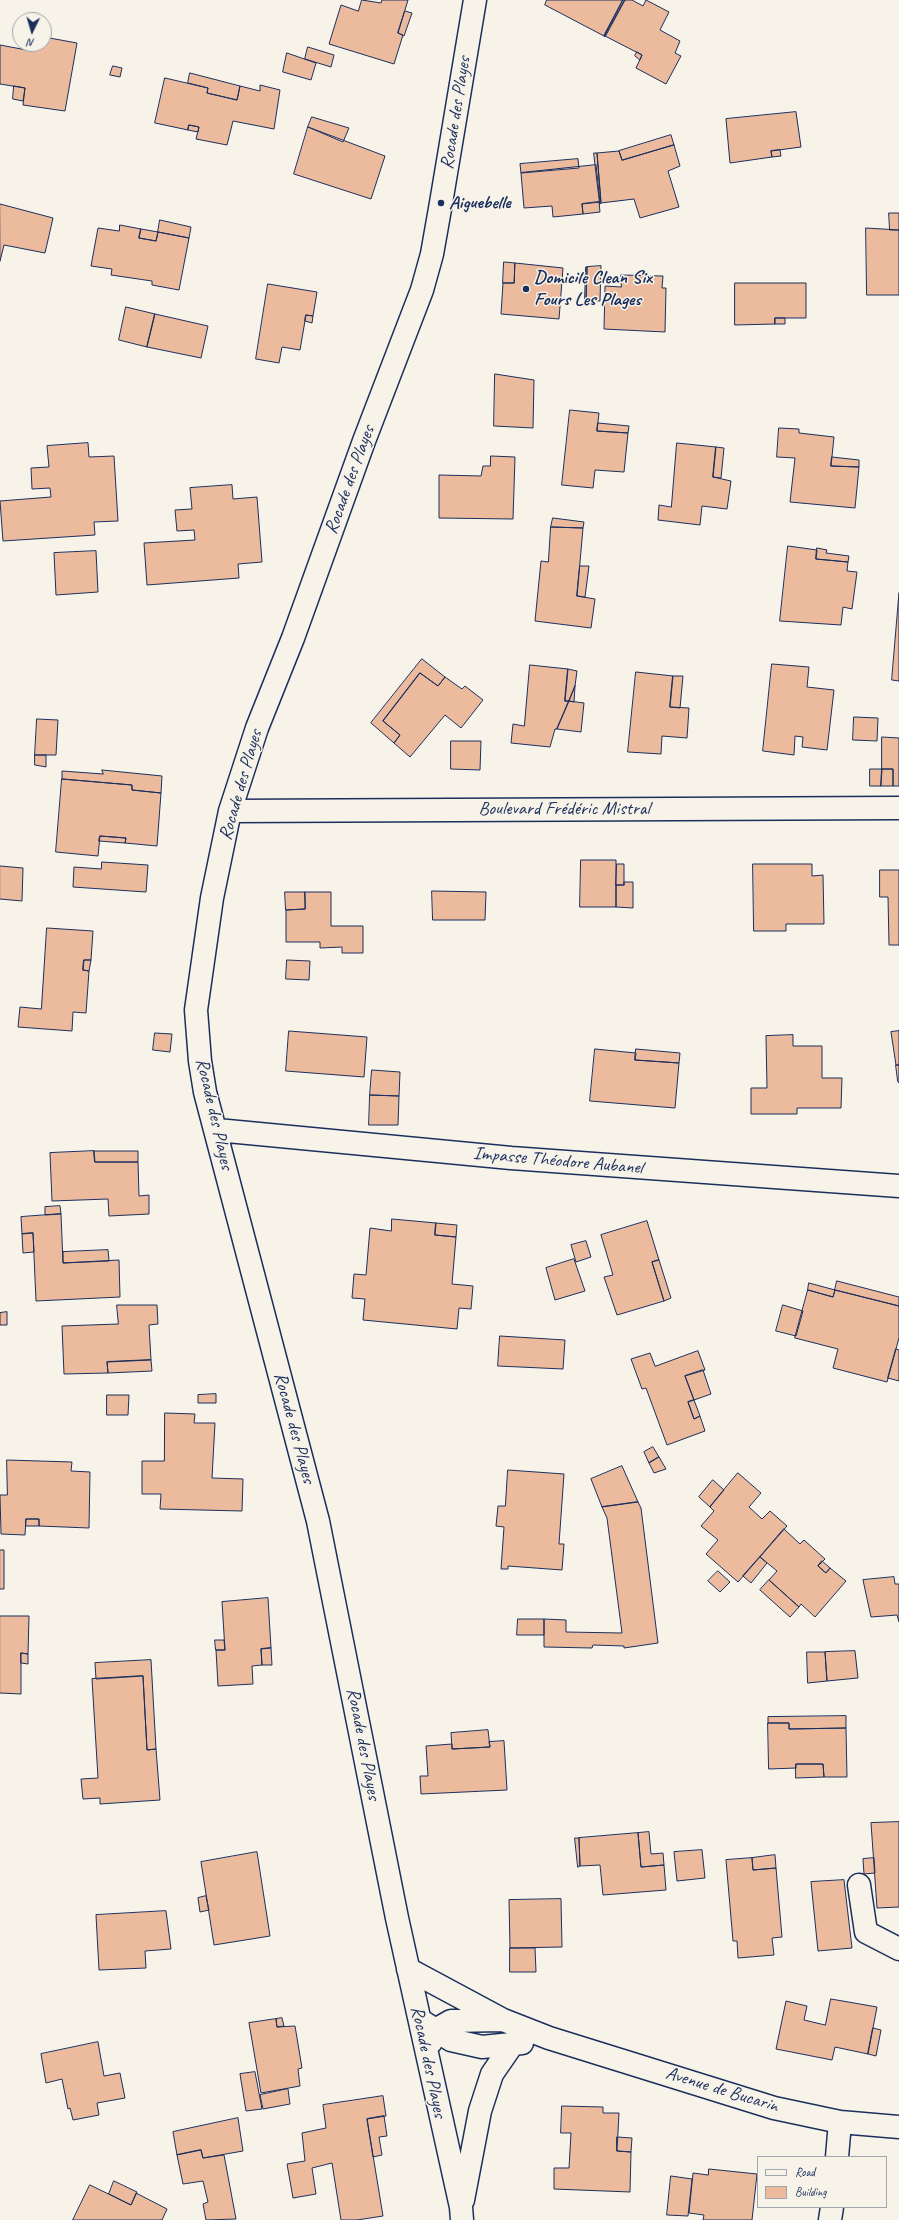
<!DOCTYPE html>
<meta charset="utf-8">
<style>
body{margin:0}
#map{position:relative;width:899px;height:2220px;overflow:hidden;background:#f7f3e8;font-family:Caveat,sans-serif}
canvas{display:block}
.legend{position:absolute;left:757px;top:2156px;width:130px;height:52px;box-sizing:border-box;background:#f7f3e8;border:1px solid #9fa5b1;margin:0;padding:5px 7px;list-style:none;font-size:12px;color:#1b2f5e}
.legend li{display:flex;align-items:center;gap:8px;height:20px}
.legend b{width:20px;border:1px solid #9fa5b1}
.north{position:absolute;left:12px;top:12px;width:40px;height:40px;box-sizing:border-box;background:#f7f3e8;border:1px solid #9fa5b1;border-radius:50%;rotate:185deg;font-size:11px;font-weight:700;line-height:16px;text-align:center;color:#1b2f5e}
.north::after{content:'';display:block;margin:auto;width:14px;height:18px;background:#1b2f5e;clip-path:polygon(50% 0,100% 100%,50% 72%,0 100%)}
</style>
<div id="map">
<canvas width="899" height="2220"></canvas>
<ul class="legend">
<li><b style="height:5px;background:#f7f3e8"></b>Road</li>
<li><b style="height:11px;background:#ecba9d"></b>Building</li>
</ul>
<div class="north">N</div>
</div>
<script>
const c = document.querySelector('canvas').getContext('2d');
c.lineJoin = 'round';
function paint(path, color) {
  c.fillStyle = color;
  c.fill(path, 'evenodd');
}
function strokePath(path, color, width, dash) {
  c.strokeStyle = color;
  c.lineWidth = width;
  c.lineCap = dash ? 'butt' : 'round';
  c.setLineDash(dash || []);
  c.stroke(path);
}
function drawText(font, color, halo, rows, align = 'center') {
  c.font = font + ' Caveat,sans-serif';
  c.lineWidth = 3;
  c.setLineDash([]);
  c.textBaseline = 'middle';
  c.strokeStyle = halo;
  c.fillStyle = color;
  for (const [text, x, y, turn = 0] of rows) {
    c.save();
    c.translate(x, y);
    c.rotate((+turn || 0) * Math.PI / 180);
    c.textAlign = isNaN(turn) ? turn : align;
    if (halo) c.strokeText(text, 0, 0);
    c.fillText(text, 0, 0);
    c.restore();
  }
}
const building = new Path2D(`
 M362,0L381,3L382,0H408L398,33L403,35L394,64L329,44L341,5L358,11Z
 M547,0H623L604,36L545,5Z
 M623,0H625L605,37L604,36Z
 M625,0H632L643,6L646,0L669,12L660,30L680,41L675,53L681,56L666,84L636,68L642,55L605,36Z
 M405,11L412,13L404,36L398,33Z
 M44,37L77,43L65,111L23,105L25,88L0,84V45L32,51L33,44H44Z
 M308,47L334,55L331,67L305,59Z
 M637,52L642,55L640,60L635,56Z
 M287,53L316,63L311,80L283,72Z
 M113,66L122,68L120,77L110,75Z
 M190,73L240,86L237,100L207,93L208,88L188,83Z
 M165,78L208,88L207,93L237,100L240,86L260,91V85L280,90L274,129L233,121L227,145L196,139L199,127L189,125L188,130L155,123Z
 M14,86L25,88L23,101L13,99Z
 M796,112L801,147L771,151L772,157L730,163L726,119Z
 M312,117L349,128L343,142L308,127Z
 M189,125L199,127L198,132L188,130Z
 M308,127L385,156L371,199L294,174Z
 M671,135L674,145L622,160L619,151Z
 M674,145L680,166L668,171L679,207L640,218L634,199L601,203L597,153L619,151L622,160Z
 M780,150L781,156L772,157L771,151Z
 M594,153H597L601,203L600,204Z
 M578,159L579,168L521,173L520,164Z
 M596,165L600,202L582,204L583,214L553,217L552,206L524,208L521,173Z
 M599,202L600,212L583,214L582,204Z
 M0,204L53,218L45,253L4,245L0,261Z
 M889,213H899V230H890Z
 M160,220L191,227L189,238L158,232Z
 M120,225L141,229L139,238L156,241L158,232L189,238L179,290L152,285V281L111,275L112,269L91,266L98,228L119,231Z
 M866,228L899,230V295H867Z
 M141,229L158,232L156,241L139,238Z
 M504,262L515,263L514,283H503Z
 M515,263L563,268L559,319L501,314L503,283H514Z
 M601,266L600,301L586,300L587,267Z
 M586,267H587L586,300H585Z
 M621,275L663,276L662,288H666L665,332L604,329L605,286L621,287Z
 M735,283H806V318H775V324L735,325Z
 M268,284L317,292L313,316L306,315L300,350L282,347L279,363L256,359Z
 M126,307L155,314L147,347L119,340Z
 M155,314L208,326L201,358L147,347Z
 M306,315L313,316L312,323L305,321Z
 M775,318H785V324H775Z
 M495,374L534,380L533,428L494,426Z
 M570,410L599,413L597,431L628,433L624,472L595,470L593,488L562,485Z
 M598,423L629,426L628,433L597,431Z
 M779,428L799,429V433L834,437L831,466L859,467L855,508L790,502L795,458L777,457Z
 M88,443L89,457L114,456L118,521L94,522L95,535L3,541L0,501L51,497L50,488L32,489L31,468L49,467L47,446Z
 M677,443L716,447L713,477L731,481L727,509L702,506L700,525L658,520L659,505L671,507Z
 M716,447L724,448L721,478L713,477Z
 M491,456L515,457L513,519L439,518V475L481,476L483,466H490Z
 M832,457L859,460V467L831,466Z
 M232,485L233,499L257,497L262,562L238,564L239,578L147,585L144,543L195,540L194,530L177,531L175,510L192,509L190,488Z
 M553,518L584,522L583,528L551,527Z
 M551,527L583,528L577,596L595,599L591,628L535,621L541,561L548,562Z
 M788,546L817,550L816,559L848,562L847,571L857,572L852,609L843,607L841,625L780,621Z
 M817,548L827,550L826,553L849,556L848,562L816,559Z
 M96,551L98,592L56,595L54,553Z
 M580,566H589L585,597L577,596Z
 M899,593V681L892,680Z
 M422,659L445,677L438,686L420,673L383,721L400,735L394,743L371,723Z
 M772,664L809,667L807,687L834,690L827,750L802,747L803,737L795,736L794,755L763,751Z
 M530,665L568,669L565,701H569L557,729H555L550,747L511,743L513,724L524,726Z
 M568,669L577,671L575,686L569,701H565Z
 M636,672L673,676L670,707L689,708L687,738L662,736L661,754L628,752Z
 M420,673L438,686L445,677L462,689L465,686L483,700L461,728L445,715L410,757L394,743L400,735L383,721Z
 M673,676H683L680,708L670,707Z
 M575,686L574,702L569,701Z
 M569,701L584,703L581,732L557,729Z
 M854,717L878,718L877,741L853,740Z
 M37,719L58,720L56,755H35Z
 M882,737L899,738V786H893V769H882Z
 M451,741H481L480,770L451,769Z
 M35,755H46V767L35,765Z
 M870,769H882L881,786H870Z
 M882,769H893V786H881Z
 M102,770L162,776L161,793L132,790V785L62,779V771L103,774Z
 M62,779L132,785V790L161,793L157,846L125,843L126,838L100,836L98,856L56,852Z
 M100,836L126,838L125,843L99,841Z
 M581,860H616V907H580Z
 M102,862L148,865L146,892L73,887L74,867L101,869Z
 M617,864H624V885H616Z
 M753,864H812V876L823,875L824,924H786V931H754Z
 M0,866L23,868L22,901L0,899Z
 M880,870H899V945H889L888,897H880Z
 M624,882H633V908L616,907V885H624Z
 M432,891L486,892L485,920H433Z
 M285,892H305V909L286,910Z
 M305,892H331V926H363V953H342V947L320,948V942H286V910L305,909Z
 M47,928L93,931L91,960H84L83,970L89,971L86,1013L73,1012L72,1031L18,1027L20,1007L41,1009Z
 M84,960H91L89,971L83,970Z
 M287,960L310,961L309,980L286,979Z
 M289,1031L367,1037L364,1077L286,1071Z
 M899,1031V1065H896L891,1032Z
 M155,1033L172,1034L170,1052L153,1050Z
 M793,1035V1046H822V1078H842L841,1108H797V1114H751V1088H767L766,1036Z
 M595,1049L636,1053L635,1060L679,1063L675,1108L590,1101Z
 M636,1049L680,1053L679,1063L635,1060Z
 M896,1065H899V1083L898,1082Z
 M372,1070L400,1072L399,1096L370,1095Z
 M370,1095L399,1096L398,1125H369Z
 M94,1151L95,1162H138L139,1196L149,1195V1214L109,1216L108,1199L52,1201L50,1153Z
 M94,1151H138V1162H95Z
 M60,1206L61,1214L45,1215V1207Z
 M61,1214L63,1263L119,1260L120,1297L36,1301L33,1233L22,1234L21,1217Z
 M392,1219L436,1223L435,1235L456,1237L452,1284L473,1286L471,1309L459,1308L457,1329L363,1320L365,1299L352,1298L354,1274L366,1275L370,1228L391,1231Z
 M647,1221L659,1260L652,1262L664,1301L617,1315L604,1277L613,1275L601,1235Z
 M436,1223L457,1225L456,1237L435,1235Z
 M33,1233L34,1252L23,1253L22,1234Z
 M586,1241L591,1257L576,1262L571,1245Z
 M108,1250L109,1261L63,1263V1252Z
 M574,1259L585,1291L555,1300L546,1268Z
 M659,1260L671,1298L664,1301L652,1262Z
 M837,1281L899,1297V1306L835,1290Z
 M809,1283L835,1290L833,1297L808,1290Z
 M808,1290L833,1297L835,1290L899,1306V1338L887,1382L833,1368L838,1349L795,1338Z
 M117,1305H157L158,1324L149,1325L151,1360L107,1362L108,1373L64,1374L62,1326L118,1324Z
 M783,1305L803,1311L796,1336L776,1331Z
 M7,1312V1325H0V1313Z
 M500,1336L565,1340L563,1369L498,1366Z
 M896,1349L899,1350V1381L888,1378Z
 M698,1351L705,1370L685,1376L694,1400L688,1402L694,1419L700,1416L705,1431L667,1445L646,1388L642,1389L631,1359L650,1353L655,1366Z
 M151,1360L152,1371L108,1373L107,1362Z
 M703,1370L711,1394L694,1400L685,1376Z
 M216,1394V1403H198V1395Z
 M107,1395H129L128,1415H107Z
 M694,1400L700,1416L694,1419L688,1402Z
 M165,1413L195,1414L194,1423H215L212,1478L243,1479L242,1511L160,1509L161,1494H142V1461H164Z
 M653,1447L659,1457L649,1463L644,1452Z
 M659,1457L666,1469L654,1473L649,1463Z
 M7,1460L72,1462L71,1471L90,1472L89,1528L39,1526V1519H26L25,1535L1,1534L0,1495H7Z
 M622,1466L638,1502L602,1507L591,1479Z
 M508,1470L564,1474L559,1544H564L562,1570L508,1566V1569H501L504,1527L496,1526L498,1506H505Z
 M738,1473L761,1493L749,1507L762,1519L770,1511L787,1526L738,1582L706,1554L718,1540L701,1526L714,1511L710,1507Z
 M713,1480L724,1490L710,1507L699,1497Z
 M638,1502L641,1508L658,1643L624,1648V1646L593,1645L592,1648L544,1647V1619L566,1620V1632L622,1633L607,1518L602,1507Z
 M26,1519H39V1526H26Z
 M784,1529L800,1544L804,1540L825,1559L818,1566L826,1573L830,1568L846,1581L815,1617L801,1604L799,1607L769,1580L777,1571L760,1557Z
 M0,1550H4V1589H0Z
 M760,1557L767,1563L751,1583L743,1576Z
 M822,1561L830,1568L826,1573L818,1566Z
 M718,1571L730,1582L720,1592L708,1581Z
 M894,1577L895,1584H899V1622L897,1615L871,1617L863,1580Z
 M769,1580L799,1607L790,1617L760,1590Z
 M268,1598L271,1648L261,1649L262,1665L252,1666L253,1684L218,1686L216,1650H225L222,1602Z
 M0,1616H29L28,1654L21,1653V1694L0,1693Z
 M518,1619H544V1635H517Z
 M215,1640H224L225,1650H216Z
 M271,1648L272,1665H262L261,1649Z
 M855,1651L858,1678L827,1681L825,1652Z
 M807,1652H825L827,1681L808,1683Z
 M21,1653L28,1654V1664L21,1663Z
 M151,1660L156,1749L147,1750L143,1676L96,1679L95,1663Z
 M143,1676L147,1750L156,1749L160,1800L100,1804V1798L83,1799L81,1779L98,1778L92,1679Z
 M846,1716V1728L789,1729V1723H768V1717Z
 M768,1723H789V1729L846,1728L847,1777H824L823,1764H796V1768L769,1769Z
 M488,1730L490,1747L452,1749L451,1733Z
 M504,1741L507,1790L421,1794L420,1776H428L426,1746L452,1744V1749L490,1747L489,1742Z
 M796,1764H823L824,1777L796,1778Z
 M899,1822V1907L877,1908L871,1823Z
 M649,1832L651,1854L663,1853L664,1865L641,1867L638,1833Z
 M638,1833L641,1867L664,1865L666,1890L603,1895L600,1865L580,1866L579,1838Z
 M575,1838H579L580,1866L578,1867Z
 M702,1850L705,1878L677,1881L674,1852Z
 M257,1852L270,1936L214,1945L201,1862Z
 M775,1855L776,1868L753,1870L752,1858Z
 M752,1858L753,1870L776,1868L782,1937L772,1938L774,1955L738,1958L737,1941H733L726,1860Z
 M874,1858L875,1873L864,1874L863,1859Z
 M844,1880L852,1948L818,1951L811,1882Z
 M206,1896L209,1910L200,1912L198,1898Z
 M561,1899L562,1947L510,1948L509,1900Z
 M166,1911L171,1949L145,1951L146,1968L99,1970L96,1915Z
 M510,1948H535L536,1972H510Z
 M831,1999L877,2007L868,2054L835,2047L832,2060L776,2049L786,2001L807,2006L804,2020L825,2025Z
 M282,2018L284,2026L277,2027L276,2019Z
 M276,2019L277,2027L295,2026L302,2068L298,2069L300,2086L261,2093L249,2023Z
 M873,2028L881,2030L876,2056L868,2054Z
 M98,2042L104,2076L120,2073L125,2098L97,2103L99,2115L73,2120L70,2108L68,2109L62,2079L46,2083L41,2054Z
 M255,2072L262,2109L246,2111L240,2074Z
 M288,2089L290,2104L263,2109L260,2095Z
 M383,2096L386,2116L367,2119L383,2216L357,2220H341L332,2163L312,2168L316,2194L293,2198L287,2164L305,2161L302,2133L326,2128L323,2105Z
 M562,2106L603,2107V2113H619L617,2151L631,2152L630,2192L554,2189V2168H569L571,2133H561Z
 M384,2116L387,2136L379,2137L382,2155L373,2157L367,2119Z
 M238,2118L243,2151L203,2158L201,2150L177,2155L173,2132Z
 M617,2137L632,2138L631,2152L617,2151Z
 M201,2150L203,2158L224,2155L236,2219L206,2220L203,2204L208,2202L203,2181L183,2184L177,2155Z
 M709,2169L757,2174L752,2220H703L704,2215L689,2213L693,2173L708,2175Z
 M671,2176L692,2179L688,2216L667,2215Z
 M114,2181L137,2192L131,2205L109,2194Z
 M90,2185L131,2205L136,2193L167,2209L162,2220H73Z`);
const minor = new Path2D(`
 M230,811L899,808
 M217,1130L511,1158L899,1186
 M859,1885L866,1932L899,1949
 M408,1969L503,2020L549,2038L774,2108L840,2122L899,2127
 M420,2020L451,2040L482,2047L522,2043
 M431,2042L435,2030L451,2021L501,2020
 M837,2157L840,2122
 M463,2200L480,2111L492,2074L512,2045
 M462,2220L461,2207L397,1918L318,1521L205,1092L200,1061L196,1010L212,898L230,811L257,728L293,638L364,441L422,290L432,254L441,203L475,0
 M830,2220L832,2207`);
const markers = [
 [441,203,4,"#1b2f5e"],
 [526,289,4,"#1b2f5e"]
];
const streetNames = [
 ["Rocade des Playes",456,113,-81],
 ["Rocade des Playes",350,480,-70],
 ["Rocade des Playes",241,785,-74],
 ["Boulevard Frédéric Mistral",564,809],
 ["Rocade des Playes",214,1114,77],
 ["Impasse Théodore Aubanel",558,1161,5],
 ["Rocade des Playes",294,1428,75],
 ["Rocade des Playes",363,1744,79],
 ["Rocade des Playes",428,2062,78],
 ["Avenue de Bucarin",722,2090,17]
];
const poiNames = [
 ["Aiguebelle",449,203],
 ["Domicile Clean Six",534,278],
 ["Fours Les Plages",534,300]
];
paint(building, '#ecba9d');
strokePath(building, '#1b2f5e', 1);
strokePath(minor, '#1b2f5e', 25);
strokePath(minor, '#f7f3e8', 22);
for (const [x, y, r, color] of markers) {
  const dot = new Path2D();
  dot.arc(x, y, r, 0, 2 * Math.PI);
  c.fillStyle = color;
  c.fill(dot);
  strokePath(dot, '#f7f3e8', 1.5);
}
drawText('19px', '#1b2f5e', '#f7f3e8', streetNames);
drawText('bold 19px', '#1b2f5e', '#f7f3e8', poiNames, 'left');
</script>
